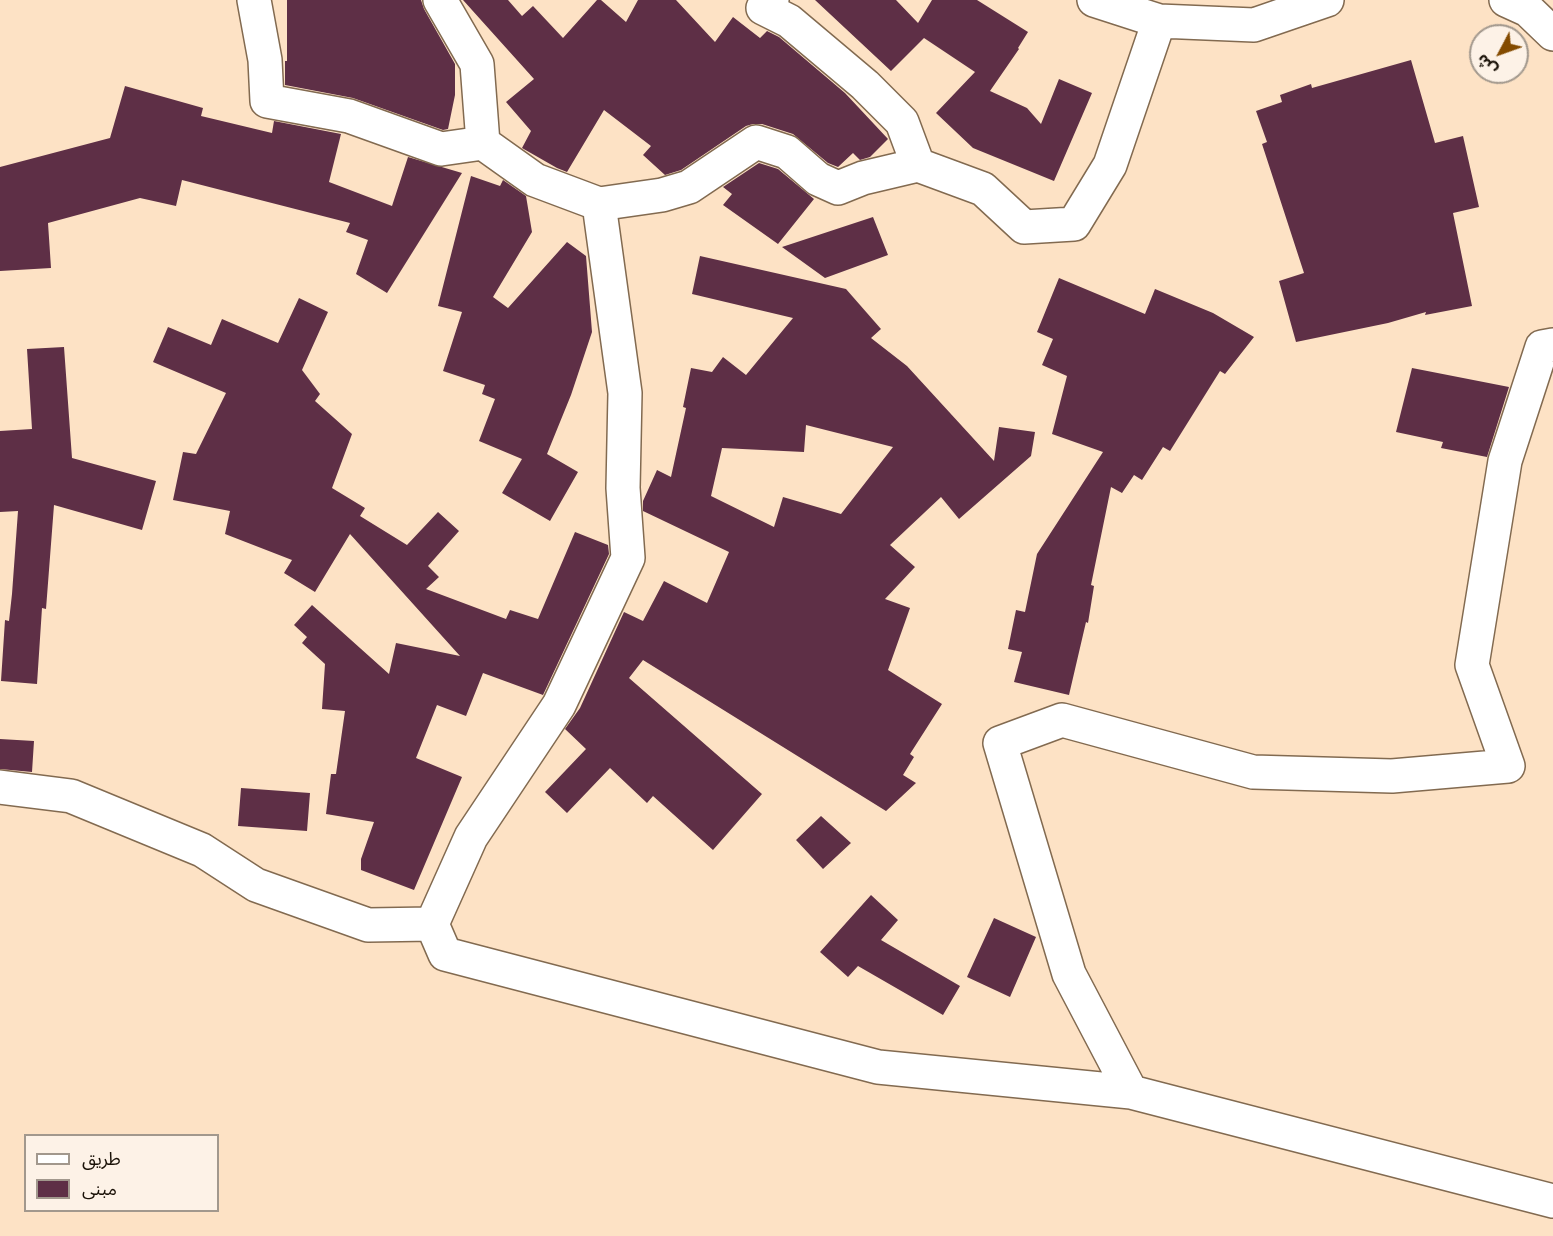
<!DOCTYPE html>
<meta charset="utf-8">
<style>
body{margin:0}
#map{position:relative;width:1553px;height:1236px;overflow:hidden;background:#fde2c5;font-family:Arial,"Noto Sans Arabic",sans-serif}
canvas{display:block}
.legend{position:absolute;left:24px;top:1134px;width:195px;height:78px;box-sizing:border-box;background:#fdf2e7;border:2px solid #a2988d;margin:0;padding:8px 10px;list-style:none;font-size:18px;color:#1a1107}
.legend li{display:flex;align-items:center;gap:12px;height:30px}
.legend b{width:30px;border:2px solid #a2988d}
.north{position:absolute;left:1469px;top:24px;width:60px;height:60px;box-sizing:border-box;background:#fdf2e7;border:2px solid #a2988d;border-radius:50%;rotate:229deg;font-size:16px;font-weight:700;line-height:24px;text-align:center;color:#1a1107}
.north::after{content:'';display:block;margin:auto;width:21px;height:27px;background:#844b00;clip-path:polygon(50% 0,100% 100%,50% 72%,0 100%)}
</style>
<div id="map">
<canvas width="1553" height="1236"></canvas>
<ul class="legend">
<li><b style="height:8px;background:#fff"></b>طريق</li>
<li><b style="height:16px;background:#5e2f46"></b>مبنى</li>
</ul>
<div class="north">ش</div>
</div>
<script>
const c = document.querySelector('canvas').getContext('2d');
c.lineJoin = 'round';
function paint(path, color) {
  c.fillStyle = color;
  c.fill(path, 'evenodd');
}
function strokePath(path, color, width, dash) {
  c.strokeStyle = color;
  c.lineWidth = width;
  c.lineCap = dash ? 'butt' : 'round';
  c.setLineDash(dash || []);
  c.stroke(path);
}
const building = new Path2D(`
 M287,0H421L424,9L455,64V95L448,129L443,130L353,98L285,85V61H287Z
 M463,0H508L522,16L533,6L563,38L597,0H601L626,22L638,0H676L715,42L733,17L760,38L767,31L779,37L845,93L888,139L870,157L860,160L853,153L838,167L828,163L793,134L762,124H753L746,126L681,170L665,175L643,155L651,146L604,110L567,172L557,168L522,148L531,131L506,102L534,79Z
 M815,0H896L918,23L932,0H977L1028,32L1018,48L1019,49L990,91L1027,108L1041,124L1059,79L1092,93L1054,181L973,148L936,113L975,72L924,38L891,71Z
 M1411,60L1435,143L1463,136L1479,207L1453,213L1472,306L1425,315L1426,312L1388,323L1296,342L1279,281L1304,273L1262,144L1267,142L1256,111L1282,102L1280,95L1311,84L1312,88Z
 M125,86L203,108L201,116L272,133L274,121L341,134L329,182L392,206L408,157L462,173L387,293L356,274L368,240L346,232L350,223L182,180L176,206L140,198L48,223L51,268L0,271V167L110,138Z
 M759,163L778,169L814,199L778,244L723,205L732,194L723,187Z
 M471,176L500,186L503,180L526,196L532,232L493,297L508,308L567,242L586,256L592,332L571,395L547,454L578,472L550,521L502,493L522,459L479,441L495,399L482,394L485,385L443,371L462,312L438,306Z
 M873,217L888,255L825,278L782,247Z
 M700,256L846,289L881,329L871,338L907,366L994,461L999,427L1035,432L1031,456L959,519L941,497L890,545L915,567L885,599L910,608L888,670L942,704L910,754L914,757L903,775L916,783L886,811L643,660L629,678L762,794L713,850L653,796L647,803L610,768L567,813L545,792L586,749L565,729L580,708L624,612L643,621L664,581L707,603L729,552L643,511V501L657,470L671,477L686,408L683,407L691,368L712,372L723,357L746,375L793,318L692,294ZM806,425L893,447L841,514L783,497L774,527L711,496L722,448L804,452Z
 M1059,278L1145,314L1155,289L1213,313L1254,337L1225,374L1220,371L1170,451L1163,447L1142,480L1134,475L1122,493L1111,487L1091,585L1094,586L1088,623L1086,622L1069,695L1014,682L1022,652L1008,649L1016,610L1025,612L1037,554L1103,452L1052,434L1067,376L1042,365L1053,339L1037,332Z
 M299,298L328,312L302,370L320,394L315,401L352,434L332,488L365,508L360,516L407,545L438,512L459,531L428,566L439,577L426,589L506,619L510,610L538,619L575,532L608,545L609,554L543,695L483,673L466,716L437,705L416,758L462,777L414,890L361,870V859L374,822L326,814L331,774H336L345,711L322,709L325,664L302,643L307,637L294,625L312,605L389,674L396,643L460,656L350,534L315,592L284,573L292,560L225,534L230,511L173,500L183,452L196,454L226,393L153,362L168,327L211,345L222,319L278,343Z
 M64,347L72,458L156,481L142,530L54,505L46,609L42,608L37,684L1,681L5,620L9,621L12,594L18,511L0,512V431L32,429L27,349Z
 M1412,368L1509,387L1487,457L1441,448L1443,442L1396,432Z
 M0,739L34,741L32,772L0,769Z
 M241,788L310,793L307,831L238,826Z
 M821,816L851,843L823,869L796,840Z
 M871,895L898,920L881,940L960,986L943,1015L858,966L848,977L820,952Z
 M994,918L1036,937L1010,997L967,977Z`);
const minor = new Path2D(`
 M254,0L265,60L267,101L349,116L441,149L483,143
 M440,0L477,64L483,143L535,180L599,204
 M772,0L763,8L789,21L865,85L902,122L918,165
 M1094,0L1159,21L1254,25L1327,0
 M1506,0L1528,10L1553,34
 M1553,345L1542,347L1505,461L1472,665L1508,766L1392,776L1253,772L1062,720L1000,743L1069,974L1131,1092L1553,1201
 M0,787L71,796L202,850L256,885L368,925L432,924L471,837L559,705L628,558L623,488L625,393L599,204L662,195L689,187L756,142L787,152L818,179L838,188L863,178L918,165L983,189L1024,227L1074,224L1110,165L1159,21
 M432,924L445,954L878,1067L1131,1092`);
paint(building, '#5e2f46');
strokePath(minor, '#826a50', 36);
strokePath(minor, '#fff', 33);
</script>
